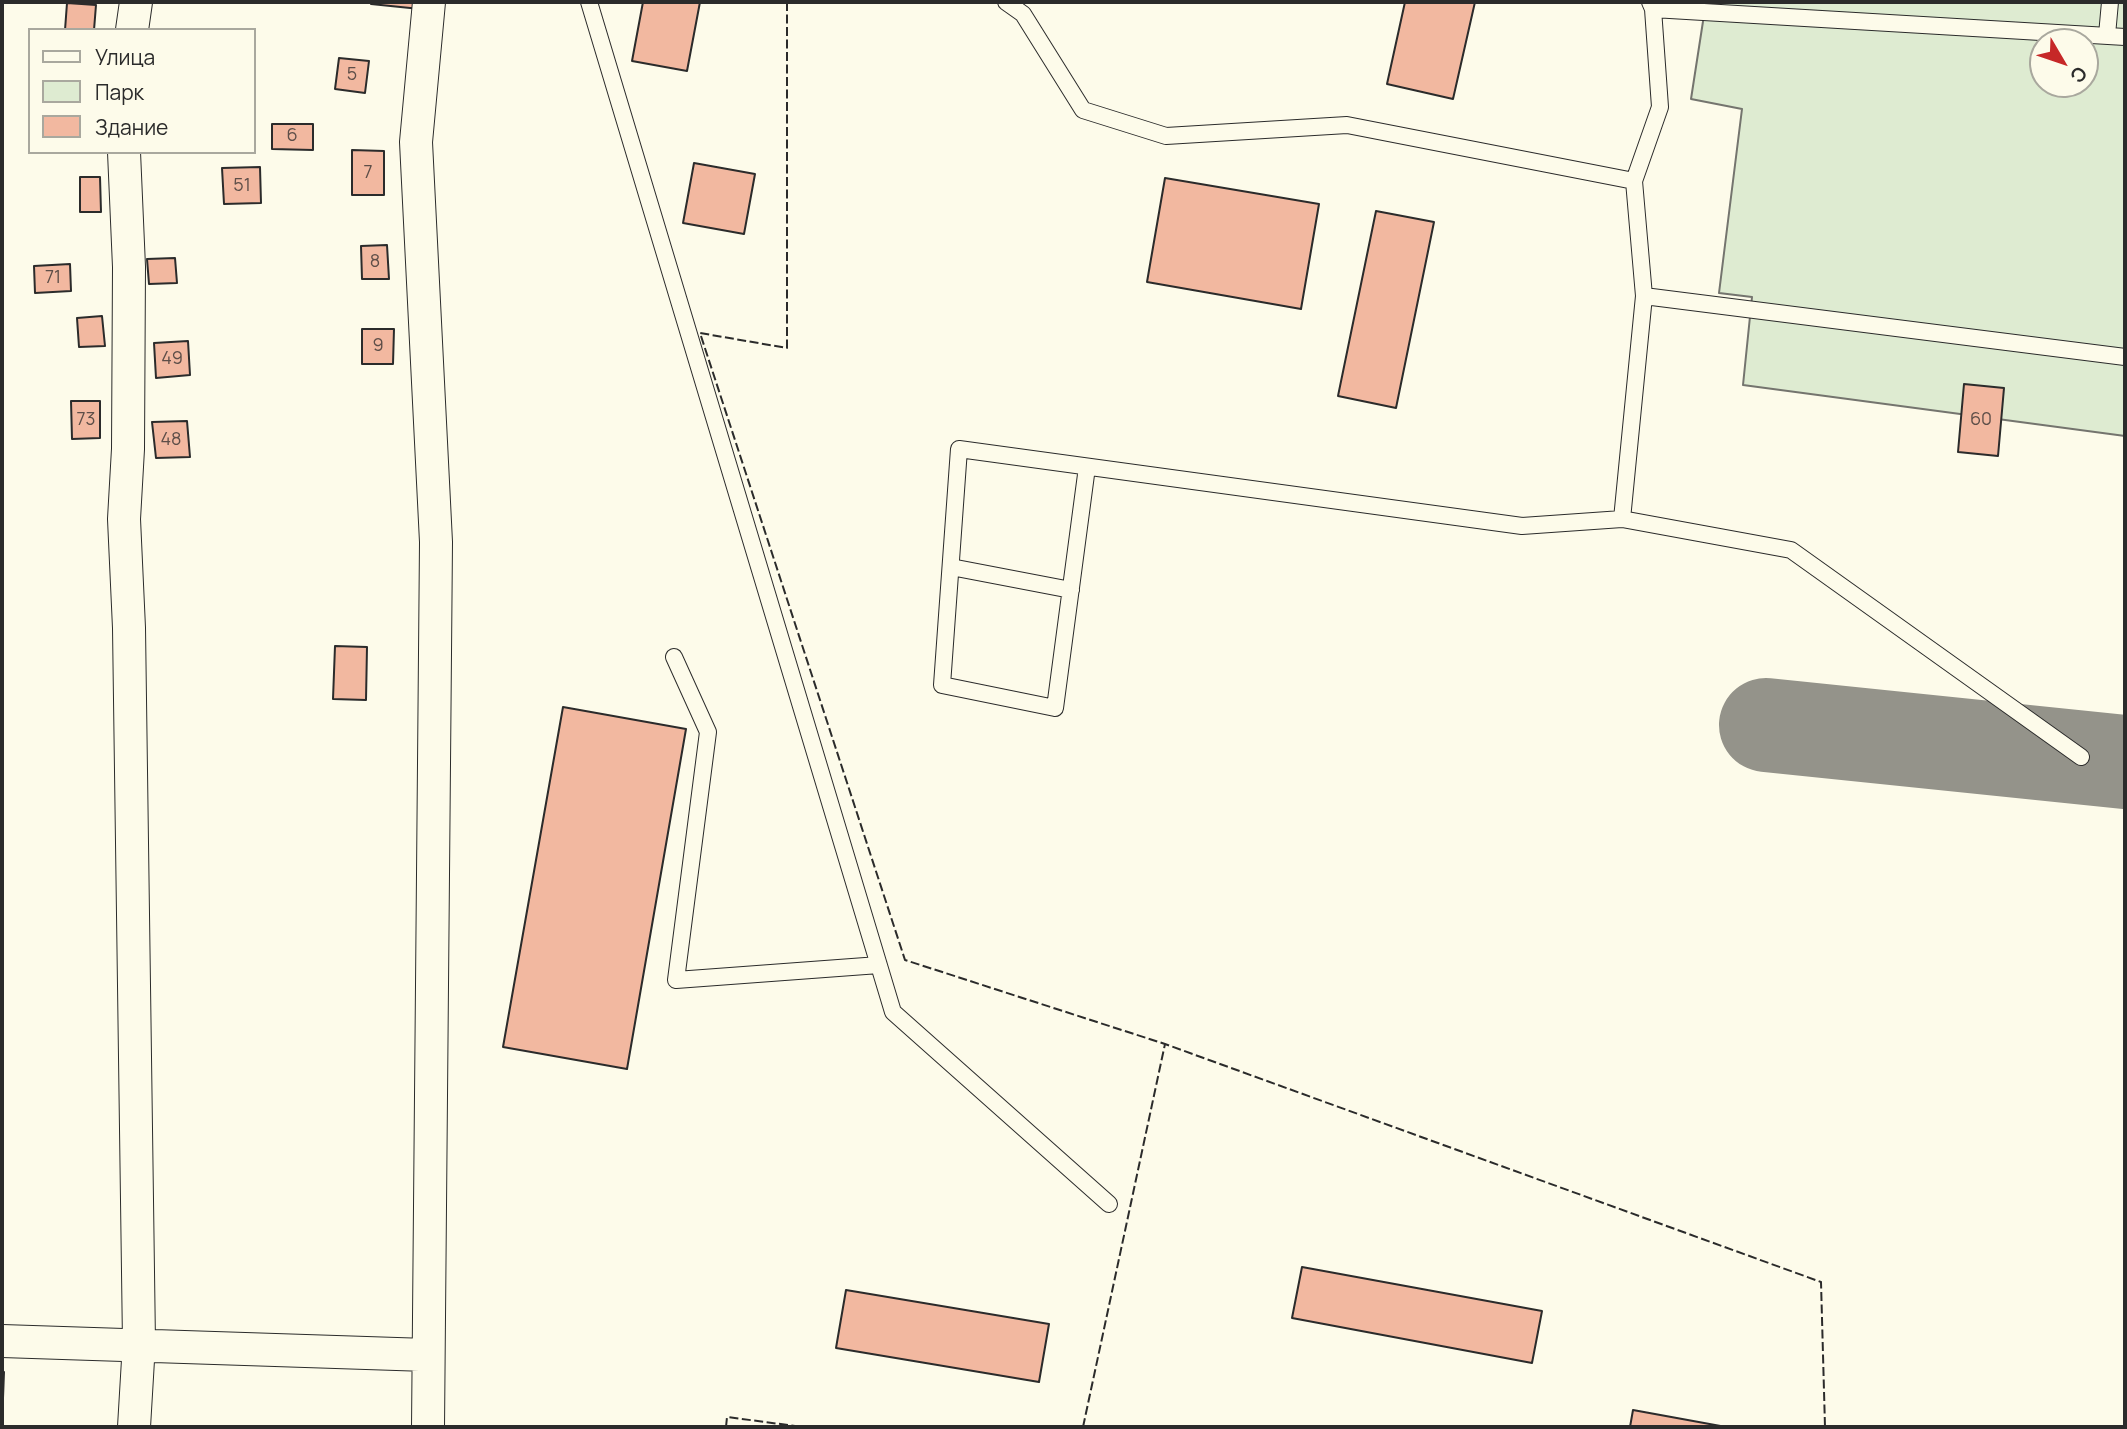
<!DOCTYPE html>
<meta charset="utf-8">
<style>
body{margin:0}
#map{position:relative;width:2127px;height:1429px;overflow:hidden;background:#fdfbea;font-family:Manrope,sans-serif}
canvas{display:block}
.frame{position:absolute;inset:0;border:4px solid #2b2b2b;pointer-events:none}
.legend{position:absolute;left:28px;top:28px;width:228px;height:126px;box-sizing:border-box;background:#fdfbea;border:2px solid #a9a89e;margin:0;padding:9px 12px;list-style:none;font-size:21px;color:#2b2b2b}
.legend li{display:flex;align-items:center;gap:14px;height:35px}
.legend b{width:35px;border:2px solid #a9a89e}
.north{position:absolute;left:2029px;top:28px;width:70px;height:70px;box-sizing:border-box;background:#fdfbea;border:2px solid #a9a89e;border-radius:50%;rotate:129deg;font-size:19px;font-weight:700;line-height:28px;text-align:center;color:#2b2b2b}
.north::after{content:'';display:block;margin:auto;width:24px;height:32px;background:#c62828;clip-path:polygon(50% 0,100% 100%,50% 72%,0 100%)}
</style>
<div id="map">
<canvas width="2127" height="1429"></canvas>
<div class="frame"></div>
<ul class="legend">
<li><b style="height:9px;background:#fdfbea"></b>Улица</li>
<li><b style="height:19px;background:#deebd1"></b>Парк</li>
<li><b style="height:19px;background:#f2b8a0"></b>Здание</li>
</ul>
<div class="north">С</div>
</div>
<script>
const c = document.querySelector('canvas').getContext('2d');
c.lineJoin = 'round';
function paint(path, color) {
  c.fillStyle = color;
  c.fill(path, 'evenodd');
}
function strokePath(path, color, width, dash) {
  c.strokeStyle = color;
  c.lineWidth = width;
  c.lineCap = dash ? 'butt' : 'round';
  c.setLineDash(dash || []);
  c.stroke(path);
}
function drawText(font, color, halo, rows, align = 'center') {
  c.font = font + ' Manrope,sans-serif';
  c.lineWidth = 5;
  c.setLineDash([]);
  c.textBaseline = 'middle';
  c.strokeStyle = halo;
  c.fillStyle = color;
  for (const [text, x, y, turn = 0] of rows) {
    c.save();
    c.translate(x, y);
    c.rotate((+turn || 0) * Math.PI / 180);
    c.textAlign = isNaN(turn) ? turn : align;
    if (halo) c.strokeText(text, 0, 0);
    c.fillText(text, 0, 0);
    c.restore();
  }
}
const green = new Path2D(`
 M1706,2H2125V436L1743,385L1752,297L1719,293L1742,109L1691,99ZM2043,42H2085V84H2043Z`);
const taxiway = new Path2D(`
 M1766,725L2125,762`);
const building = new Path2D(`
 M371,2H420V9L371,4Z
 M643,2H700L687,71L632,61Z
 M1405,2H1475L1453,99L1387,84Z
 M67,3L96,5L94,30H65Z
 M339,58L369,61L365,93L335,89Z
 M272,124H313V150L272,149Z
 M352,150L384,151V195H352Z
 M694,163L755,174L744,234L683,223Z
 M260,167L261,203L224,204L222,168Z
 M80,177H100L101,212H80Z
 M1165,178L1319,204L1301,309L1147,282Z
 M1376,211L1434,222L1396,408L1338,396Z
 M387,245L389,279H362L361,246Z
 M175,258L177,283L149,284L147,259Z
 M70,264L71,291L35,293L34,266Z
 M102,316L105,346L79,347L77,318Z
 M362,329H394L393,364H362Z
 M188,341L190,375L156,378L154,343Z
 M1964,384L2004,388L1998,456L1958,452Z
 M71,401H100V438L72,439Z
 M187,421L190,457L156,458L152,422Z
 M335,646L367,647L366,700L333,699Z
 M563,707L686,729L627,1069L503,1047Z
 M1302,1267L1542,1311L1532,1363L1292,1318Z
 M846,1290L1049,1324L1039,1382L836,1348Z
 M2,1372H4L3,1398H2Z
 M1633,1410L1726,1427H1630Z`);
const service = new Path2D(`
 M589,2L893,1012L1109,1204
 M1006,2L1023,14L1083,110L1166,136L1347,125L1634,181L1660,107L1653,9L1650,2
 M1653,9L2125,37
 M2107,35L2110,2
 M1644,296L2125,357
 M1087,467L1055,708L942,685L959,449L1522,526L1622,519L1791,550L2081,757
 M1622,519L1644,296L1634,181
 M951,567L1071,590
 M674,657L708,732L676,980L879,965`);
const minor = new Path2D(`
 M132,30L136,2
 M124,152L129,267L128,449L124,519L129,628L139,1343L134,1427
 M2,1341L427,1355
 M428,1427L436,542L416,142L429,2`);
const fence = new Path2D(`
 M787,2V348L700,333L905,960L1165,1044L1821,1282L1825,1427
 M726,1427L727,1417L803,1427
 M1083,1427L1165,1044`);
const numberNames = [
 ["5",352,75],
 ["6",292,136],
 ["7",368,173],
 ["51",242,186],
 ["8",375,262],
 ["71",53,278],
 ["9",378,346],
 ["49",172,359],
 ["73",86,420],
 ["60",1981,420],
 ["48",171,440]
];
paint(green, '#deebd1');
strokePath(green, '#74746e', 2);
strokePath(taxiway, '#94938a', 94);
paint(building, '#f2b8a0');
strokePath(building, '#2b2b2b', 2);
strokePath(service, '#2b2b2b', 18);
strokePath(minor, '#2b2b2b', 34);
strokePath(service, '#fdfbea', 16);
strokePath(minor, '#fdfbea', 32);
strokePath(fence, '#2b2b2b', 2, [9, 3.5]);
drawText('18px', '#5d4e48', null, numberNames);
</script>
